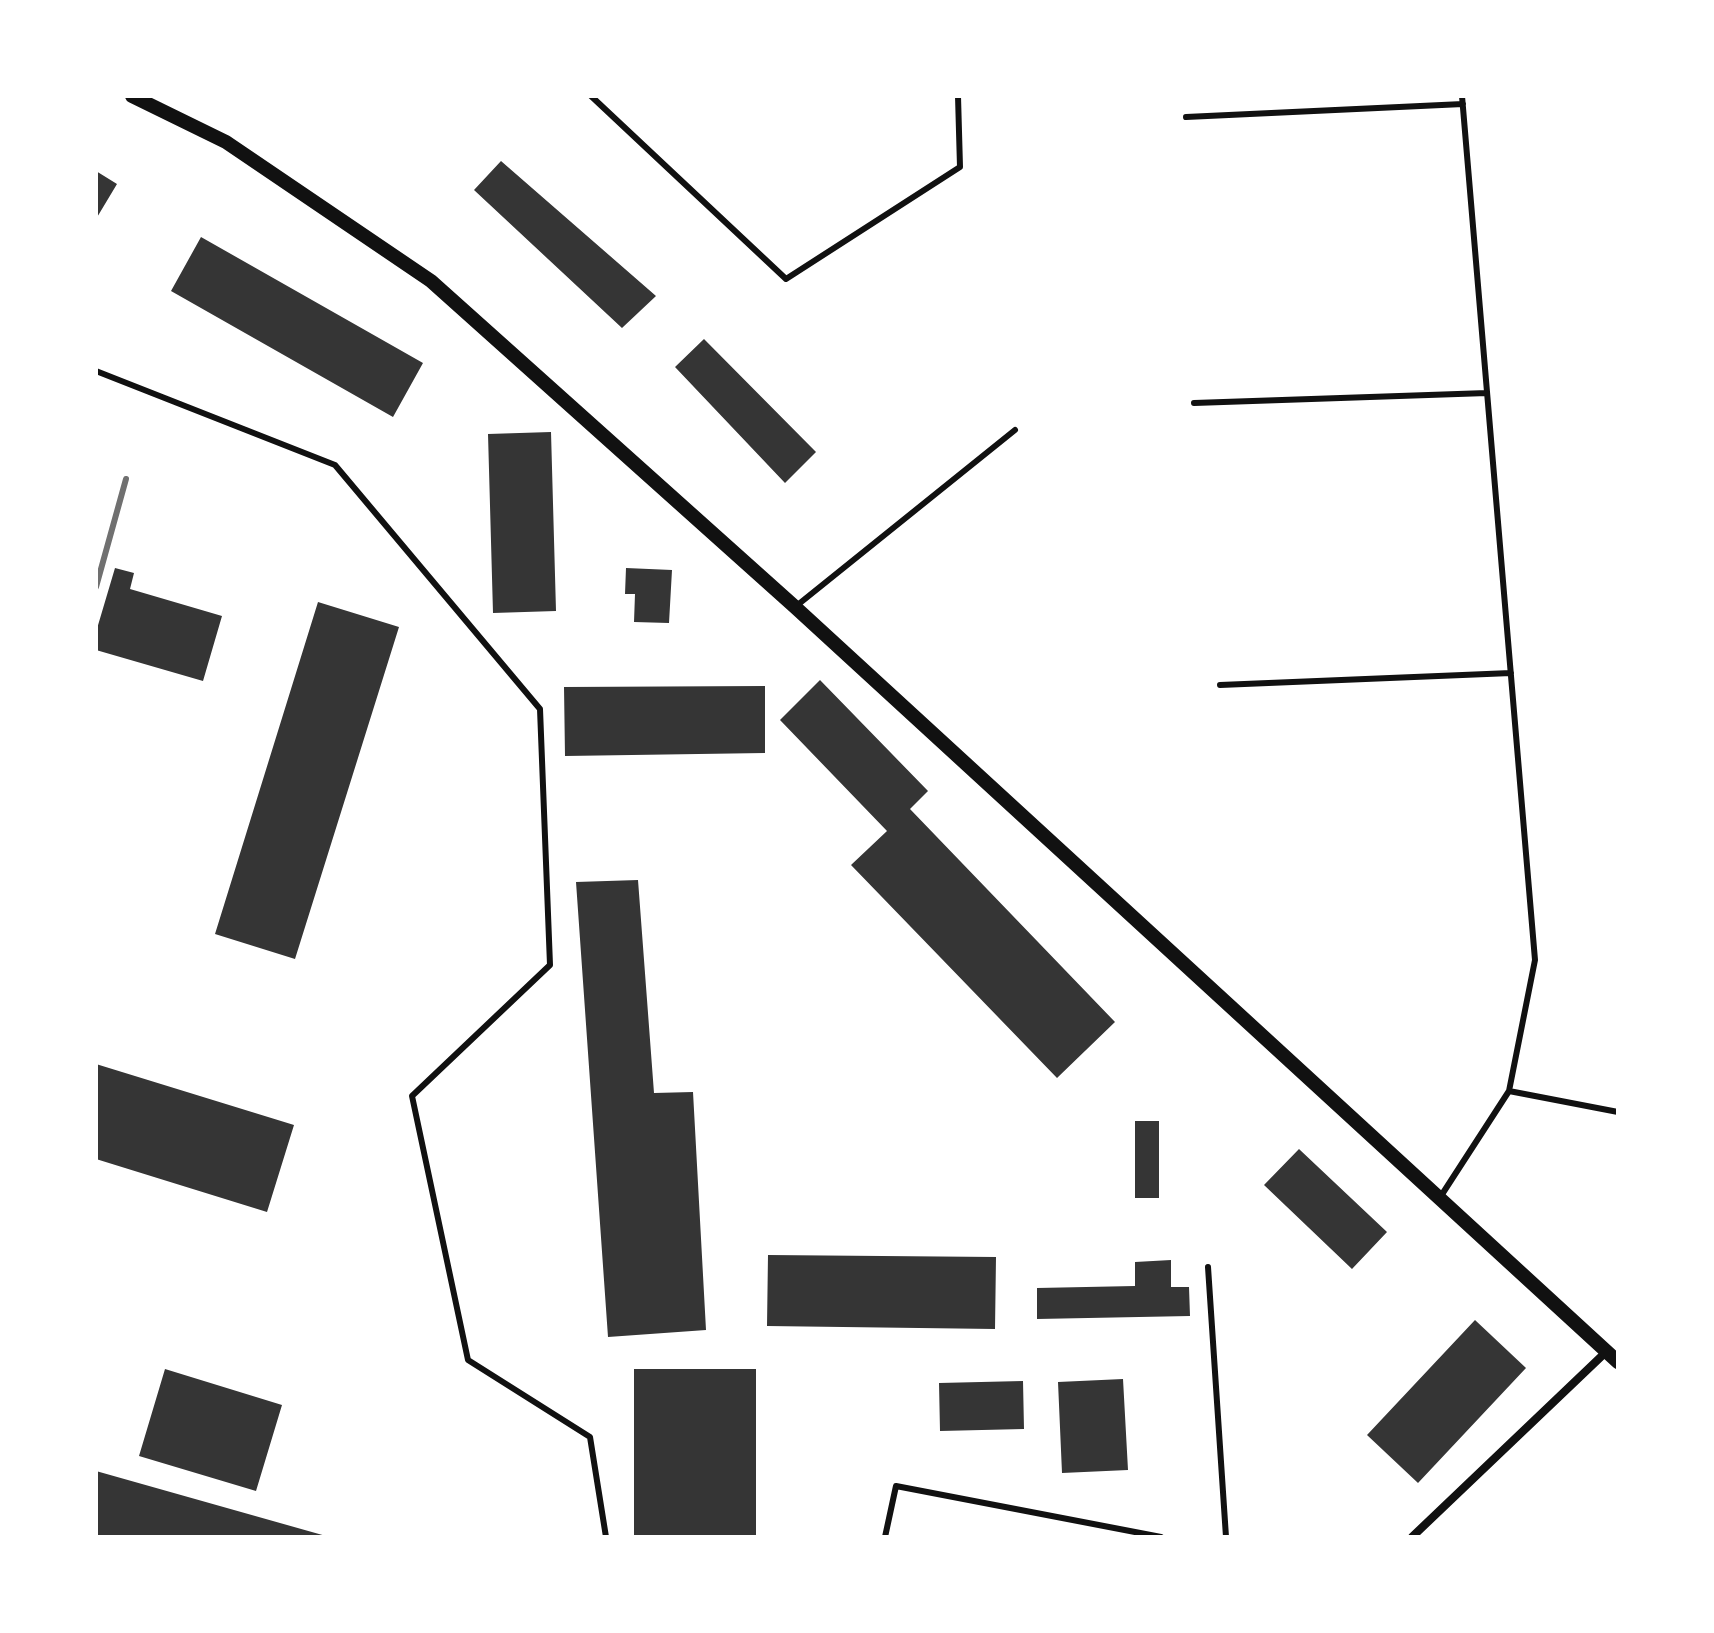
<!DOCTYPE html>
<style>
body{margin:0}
#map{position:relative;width:1714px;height:1633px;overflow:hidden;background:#fff;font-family:Ubuntu,sans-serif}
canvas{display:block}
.frame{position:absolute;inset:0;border:98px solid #fff;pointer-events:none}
</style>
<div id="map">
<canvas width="1714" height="1633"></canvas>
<div class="frame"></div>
</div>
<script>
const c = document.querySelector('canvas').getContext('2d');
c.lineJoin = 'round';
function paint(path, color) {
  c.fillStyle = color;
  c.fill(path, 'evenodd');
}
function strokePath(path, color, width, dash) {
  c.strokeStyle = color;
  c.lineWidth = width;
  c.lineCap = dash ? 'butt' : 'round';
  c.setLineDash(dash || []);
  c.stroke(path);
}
const building = new Path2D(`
 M501,161L656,296L622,328L474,190Z
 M96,171L117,184L96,219Z
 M201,237L423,363L393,417L171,291Z
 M704,339L816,452L785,483L675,367Z
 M551,432L556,611L493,613L488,434Z
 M115,568L134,573L130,589L222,616L203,681L96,650V632Z
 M626,568L672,570L669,623L634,622L635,594H625Z
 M318,602L399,627L295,959L215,934Z
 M820,680L928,791L910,809L1115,1022L1057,1078L851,865L887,831L780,720Z
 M765,686V753L565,756L564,687Z
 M638,880L654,1093L693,1092L706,1330L608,1337L576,882Z
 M96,1064L294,1125L267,1212L96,1159Z
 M1135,1121H1159V1198H1135Z
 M1299,1149L1387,1232L1352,1269L1264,1185Z
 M768,1255L996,1257L995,1329L767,1326Z
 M1171,1260V1287H1189L1190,1316L1037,1319V1288L1135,1286V1262Z
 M1475,1320L1526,1368L1418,1483L1367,1435Z
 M165,1369L282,1405L256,1491L139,1456Z
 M634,1369H756V1537H634Z
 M1123,1379L1128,1470L1062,1473L1058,1382Z
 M1023,1381L1024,1429L940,1431L939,1383Z
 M96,1471L326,1536V1537H96Z`);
const service = new Path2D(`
 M591,96L786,279L960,167L958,96
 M1186,117L1463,104
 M96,371L335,465L540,709L550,965L412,1096L468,1360L590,1437L606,1537
 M1194,403L1487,393
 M795,607L1015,430
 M1220,685L1511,673
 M1509,1091L1618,1112
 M1439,1199L1509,1091L1535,960L1462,96
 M1208,1267L1226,1537
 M885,1537L896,1486L1161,1537`);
const minor = new Path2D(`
 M1412,1537L1607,1351`);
const tertiary = new Path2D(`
 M132,96L226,142L431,281L795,607L1618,1362`);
const rail = new Path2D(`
 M96,587L126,479`);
paint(building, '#353535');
strokePath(service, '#111', 6);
strokePath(minor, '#111', 8);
strokePath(tertiary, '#111', 14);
strokePath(rail, '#707070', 6);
</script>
